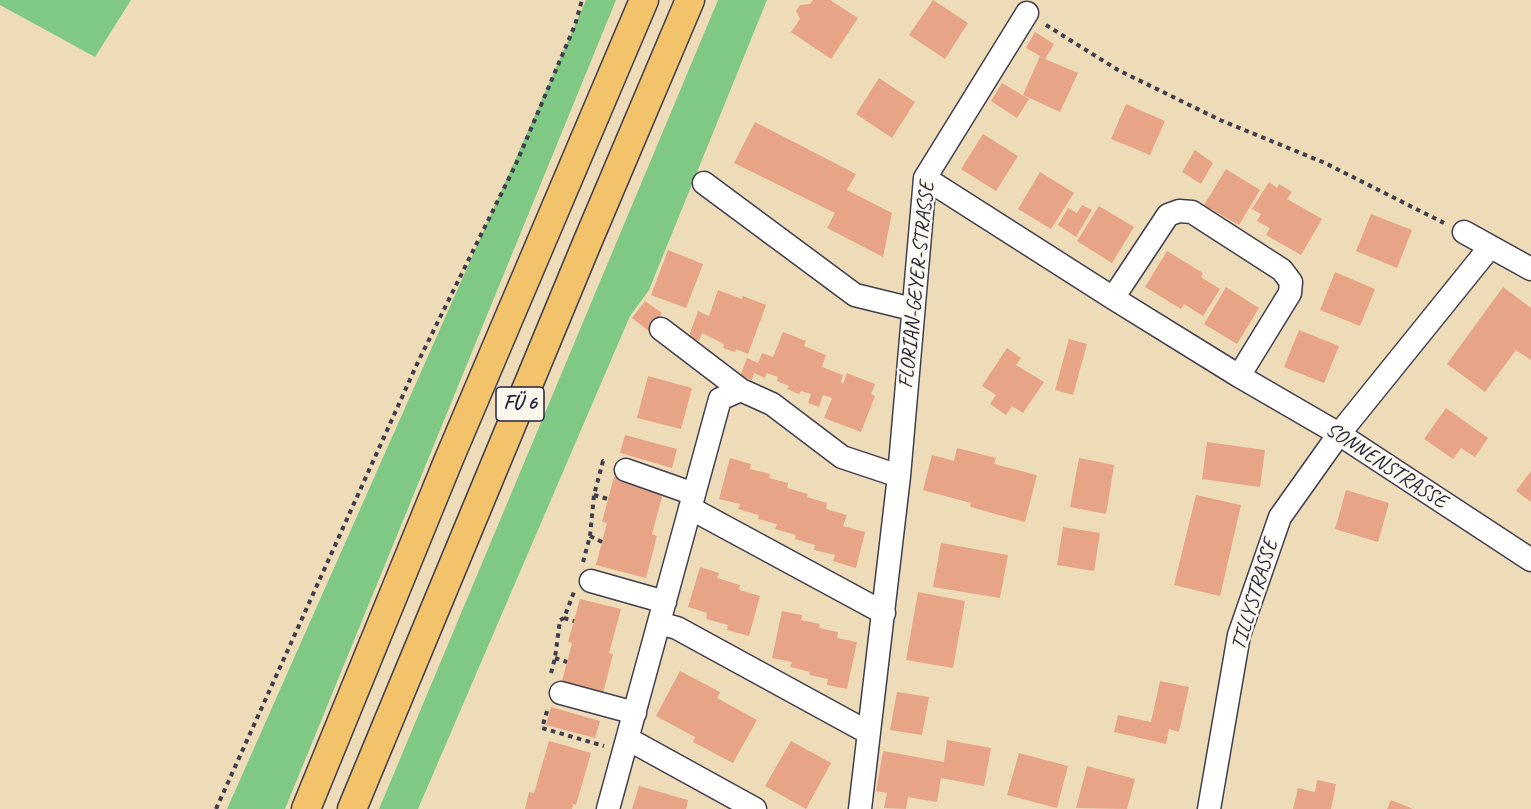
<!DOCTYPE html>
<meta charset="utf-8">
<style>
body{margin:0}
canvas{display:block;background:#eedcb9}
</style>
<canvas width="1531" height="809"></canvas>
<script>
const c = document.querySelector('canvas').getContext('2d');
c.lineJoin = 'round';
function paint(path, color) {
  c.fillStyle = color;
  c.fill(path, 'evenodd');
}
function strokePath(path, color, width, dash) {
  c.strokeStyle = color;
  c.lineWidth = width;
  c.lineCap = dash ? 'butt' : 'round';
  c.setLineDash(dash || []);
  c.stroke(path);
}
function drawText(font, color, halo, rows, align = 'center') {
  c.font = font + ' Caveat,sans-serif';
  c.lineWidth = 5;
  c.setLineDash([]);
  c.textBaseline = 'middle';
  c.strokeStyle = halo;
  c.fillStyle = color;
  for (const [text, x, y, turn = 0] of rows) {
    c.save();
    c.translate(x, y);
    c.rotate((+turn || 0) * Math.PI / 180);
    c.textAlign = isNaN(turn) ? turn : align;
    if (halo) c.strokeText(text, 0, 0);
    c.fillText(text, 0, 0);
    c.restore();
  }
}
const green = new Path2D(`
 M0,0H131L95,57L0,5Z
 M586,0H616L285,809H227Z
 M718,0H767L649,290L630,316L418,809H379Z`);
const building = new Path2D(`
 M813,0H830L858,18L831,59L791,32L800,19L796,11L800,5L810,4Z
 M933,0L968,23L945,59L909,35Z
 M1035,32L1054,44L1045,59L1078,73L1060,112L1023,95L1040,56L1026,48Z
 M879,78L915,102L892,138L856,114Z
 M1002,83L1029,99L1017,118L991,101Z
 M1126,104L1165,121L1150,155L1111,139Z
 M755,122L856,174L847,190L892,213L883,257L827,228L835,213L734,163Z
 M983,134L1018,156L996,191L961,169Z
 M1195,150L1213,163L1201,184L1182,172Z
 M1226,169L1260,190L1239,225L1204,205Z
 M1040,172L1074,193L1051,229L1018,209Z
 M1269,182L1277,188L1279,184L1292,192L1287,199L1322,219L1301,255L1266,235L1270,228L1257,221L1261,214L1252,209Z
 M1082,205L1092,210L1076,237L1058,225L1068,208L1077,213Z
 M1099,206L1134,227L1112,263L1077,241Z
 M1371,214L1412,230L1397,268L1356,251Z
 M668,250L703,264L686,308L651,295Z
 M1167,251L1203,273L1201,277L1220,289L1203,316L1184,304L1181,309L1145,287Z
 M1335,272L1375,289L1360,326L1320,310Z
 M1226,287L1259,308L1237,344L1204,324Z
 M1503,287L1531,308V360L1516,350L1485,392L1447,364Z
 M718,290L742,299L743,296L766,305L748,354L736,349L735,352L723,348L724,344L702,333L699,341L689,336L698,311L709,316Z
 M645,301L662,313L649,331L632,318Z
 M1299,330L1339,346L1324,383L1284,367Z
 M783,332L806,341L804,346L826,355L822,367L843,375L841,382L843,384L847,373L875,384L871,394L875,396L861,432L824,418L832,398L823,395L819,407L808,403L811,394L801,391L799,394L787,389L789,386L777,381L778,377L767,373L765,378L754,373L752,380L740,376L747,358L758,363L762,353L773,357Z
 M1069,339L1087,344L1073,395L1055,390Z
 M1007,348L1021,358L1016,365L1044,382L1023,413L1012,406L1006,415L990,404L996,395L982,386Z
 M648,376L692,388L681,429L637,418Z
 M1446,408L1488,438L1475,457L1461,448L1453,459L1424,439Z
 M625,435L677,449L672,468L620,453Z
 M1207,442L1265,450L1260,487L1202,479Z
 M957,448L996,458L994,464L1037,475L1025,522L970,507L971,503L923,490L932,455L954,461Z
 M730,458L751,464L750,469L770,474L769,478L788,483L787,488L808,494L807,497L827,503L826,509L847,515L843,526L865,532L856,568L833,561L835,555L814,550L815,545L795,539L796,535L775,529L777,524L758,519L759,515L738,509L740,504L719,499Z
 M1079,458L1114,465L1106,514L1070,507Z
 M1531,471V502L1516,491Z
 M614,477L664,489L652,534L657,536L646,578L596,565L607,523L602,522Z
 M1346,490L1389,503L1378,542L1335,529Z
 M1196,495L1241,505L1220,596L1174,585Z
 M1063,527L1100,533L1094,571L1057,565Z
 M941,543L1008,555L1000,598L933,587Z
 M700,567L719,573L717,578L740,585L739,590L760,596L749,636L727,630L728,625L706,619L707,613L688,607Z
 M918,592L965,601L953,668L906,660Z
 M580,599L621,609L609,653L613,654L602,697L561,685L572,643L568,642Z
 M782,611L802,615L801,620L820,624L819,628L838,632L837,638L857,642L847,689L827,685L828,679L809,675L810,672L790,667L792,662L772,658Z
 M680,671L720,692L717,698L757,720L733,763L693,742L695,737L656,716Z
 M1160,681L1189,687L1179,732L1169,729L1166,744L1114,732L1118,715L1151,722Z
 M897,692L929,697L922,735L890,730Z
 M551,707L600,721L595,738L546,725Z
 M947,740L991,748L984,786L941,778L937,802L908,797L906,809L884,808L887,793L876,791L883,751L944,762Z
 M549,741L591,753L576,805L573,804L572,809H525L529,792L534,793Z
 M791,741L831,763L806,809L765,786Z
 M1019,753L1068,766L1057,808L1007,795Z
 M1087,766L1135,779L1127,809L1076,808Z
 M1317,780L1336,784L1331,809H1293L1298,788L1315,792Z
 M639,786L688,800L686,809H632Z
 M1391,800L1413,809H1387Z`);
const path = new Path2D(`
 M1046,25L1118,70L1220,120L1325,163L1444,223
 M594,495L608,499
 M590,536L602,542
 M583,562L590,536L594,495L603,461L605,462
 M564,618L574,621
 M555,658L567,662
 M551,673L555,658L560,620L564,618L574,592
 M547,711L542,728L604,746
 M216,809L417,364L516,164L575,25L582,0`);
const minor = new Path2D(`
 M925,178L1113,298L1239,376L1339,434L1531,560
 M704,183L855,295L912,309
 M1464,232L1531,269
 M1113,298L1168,215L1179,211L1192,212L1282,270L1291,282L1290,293L1239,376
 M661,329L741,390
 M626,470L694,494
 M690,508L884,613
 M591,581L665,602
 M659,623L677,628L869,733
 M561,693L635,713
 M628,739L755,809
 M608,809L720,399L741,390L772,404L842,457L899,476
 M860,809L899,476L925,178L1027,13
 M1209,809L1239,635L1280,517L1339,434L1490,247`);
const major = new Path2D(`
 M306,809L449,459L644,0
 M352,809L587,243L690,0`);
const shields = [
 [520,404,48]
];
const shieldNames = [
 ["FÜ 6",520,404]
];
const streetNames = [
 ["FLORIAN-GEYER-STRASSE",917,285,-84],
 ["SONNENSTRASSE",1386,466,33],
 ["TILLYSTRASSE",1255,595,-73]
];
paint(green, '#80c985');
paint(building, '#e7a487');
strokePath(minor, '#413e4e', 25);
strokePath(major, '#413e4e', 31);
strokePath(path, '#413e4e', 4, [4.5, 4.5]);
strokePath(minor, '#fff', 22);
strokePath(major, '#f2c36a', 28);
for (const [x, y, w] of shields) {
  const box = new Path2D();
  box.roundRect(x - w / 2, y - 17, w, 34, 4.5);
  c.fillStyle = '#fbf7ec';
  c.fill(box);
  strokePath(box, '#22223b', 1.5);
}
drawText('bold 20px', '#22223b', null, shieldNames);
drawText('21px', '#22223b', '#fbf7ec', streetNames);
</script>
